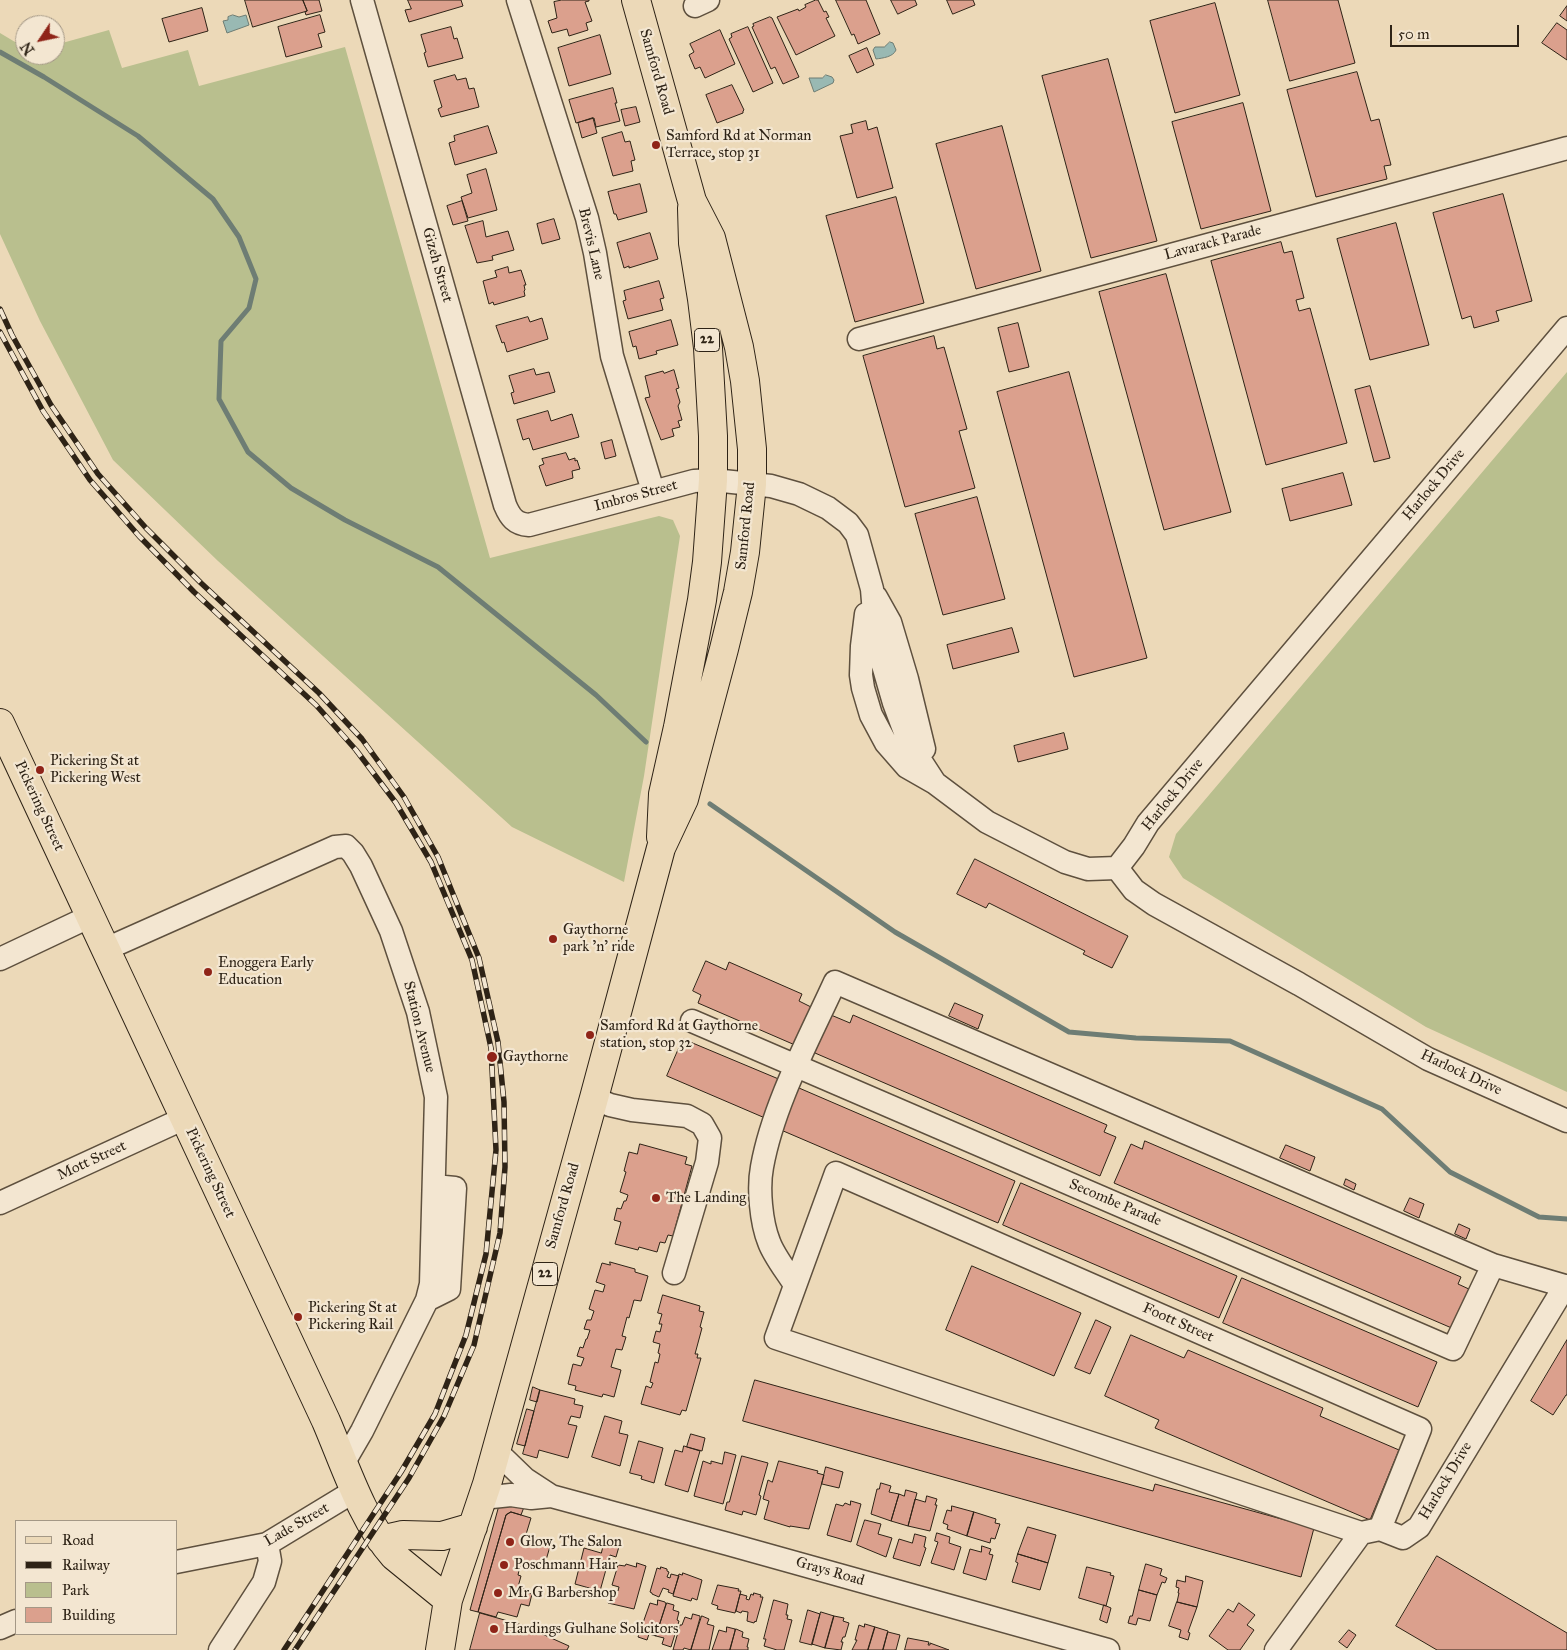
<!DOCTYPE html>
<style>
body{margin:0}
#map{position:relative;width:1567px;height:1650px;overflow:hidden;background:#ecd9b8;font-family:"IM FELL Great Primer",serif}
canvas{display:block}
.legend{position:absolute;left:15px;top:1520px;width:162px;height:115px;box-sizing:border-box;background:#f3e6d1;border:1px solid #a49886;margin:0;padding:6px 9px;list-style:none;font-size:15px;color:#2e2316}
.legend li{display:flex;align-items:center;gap:10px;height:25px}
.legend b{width:25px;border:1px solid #a49886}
.north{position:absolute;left:15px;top:15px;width:50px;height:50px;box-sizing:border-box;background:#f3e6d1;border:1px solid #a49886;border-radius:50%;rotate:236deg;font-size:14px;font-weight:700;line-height:20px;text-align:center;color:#2e2316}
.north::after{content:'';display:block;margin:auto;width:18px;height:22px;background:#8f2418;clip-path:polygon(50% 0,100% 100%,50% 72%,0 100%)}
.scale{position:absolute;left:1390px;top:25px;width:129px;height:22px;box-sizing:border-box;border:2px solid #2e2316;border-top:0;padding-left:6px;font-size:15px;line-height:18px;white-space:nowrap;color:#2e2316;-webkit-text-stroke:4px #f3e6d1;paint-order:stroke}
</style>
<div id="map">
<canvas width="1567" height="1650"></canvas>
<ul class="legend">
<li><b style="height:6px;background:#ecd9b8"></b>Road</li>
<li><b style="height:6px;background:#2e2316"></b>Railway</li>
<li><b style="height:14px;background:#b9bf8e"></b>Park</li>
<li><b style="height:14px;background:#dba08d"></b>Building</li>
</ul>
<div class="north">N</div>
<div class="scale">50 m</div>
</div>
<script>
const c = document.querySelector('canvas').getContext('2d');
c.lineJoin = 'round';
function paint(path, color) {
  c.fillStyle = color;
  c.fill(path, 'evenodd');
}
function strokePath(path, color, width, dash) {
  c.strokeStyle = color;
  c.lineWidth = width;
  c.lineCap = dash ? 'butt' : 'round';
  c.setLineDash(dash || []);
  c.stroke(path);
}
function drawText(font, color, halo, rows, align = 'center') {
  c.font = font + ' "IM FELL Great Primer",serif';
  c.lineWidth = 4.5;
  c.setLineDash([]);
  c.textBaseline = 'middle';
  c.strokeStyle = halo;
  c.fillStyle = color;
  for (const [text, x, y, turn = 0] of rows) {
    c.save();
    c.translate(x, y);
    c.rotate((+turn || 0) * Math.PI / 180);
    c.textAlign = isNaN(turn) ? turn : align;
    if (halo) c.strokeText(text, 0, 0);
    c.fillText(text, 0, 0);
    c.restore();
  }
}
const green = new Path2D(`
 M109,30L122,68L188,50L199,86L345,47L490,558L659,516L673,520L680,536L644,776L624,882L512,827L218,561L113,460L40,321L0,234V33L25,48V55H55V45Z
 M1567,372V1092L1426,1027L1183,878L1169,857L1176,834Z`);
const water = new Path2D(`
 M233,15L239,17L246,15L249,25L227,33L223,21L228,20V17Z
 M890,42L893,43L896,50C893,57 883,58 876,59L873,50L875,47H884Z
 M826,75L832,77L834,80L833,83L814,92L809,78H822Z`);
const stream = new Path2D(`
 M0,52L44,77L138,136L213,199L239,237L256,279L249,308L221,341L219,399L248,452L291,488L345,520L438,567L596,695L646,742
 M710,804L895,932L1069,1032L1136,1038L1230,1041L1382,1109L1450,1172L1539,1217L1567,1219`);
const building = new Path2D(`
 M245,0H303L307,11L253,27Z
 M303,0H319L322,11L306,15L305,12L307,11Z
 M408,0H461L463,6L409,22L405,10L411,9Z
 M562,0H589V1L585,2L592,21L586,23L588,30L569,36L567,29L552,33L548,21L557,18L554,2Z
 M816,0H818L824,12L826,11L829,17L826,18L835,36L796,55L777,17L798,9L799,11L806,7L805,5Z
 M836,0H866L880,34L858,44L854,34L852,35Z
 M891,0H915L917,5L898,14Z
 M947,0H973L975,5L953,14Z
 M1268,0H1338L1355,63L1290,81Z
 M1215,3L1240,95L1175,113L1150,21Z
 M1567,6V21L1560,16Z
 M202,8L208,31L169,42L162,19Z
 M320,15L325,32L318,34L322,47L286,57L278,27Z
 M770,17L772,18L799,77L783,84L775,67L771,69L752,27L754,26L753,24Z
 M1557,23L1567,30V60L1542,43Z
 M451,27L454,39L457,38L463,58L428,67L424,53L426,52L421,35Z
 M748,27L773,83L753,92L729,39L732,37L731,34Z
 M720,30L735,64L705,78L700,67L695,69L689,55L694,52L690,44Z
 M600,35L611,74L569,86L558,48Z
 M867,48L874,65L857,73L849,56Z
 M1108,59L1157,241L1091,258L1042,76Z
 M1357,72L1371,121L1379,119L1391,165L1384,166L1387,179L1316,197L1287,90Z
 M455,75L457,80L466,78L469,89L474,88L479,107L441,117L438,109L442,107L434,81Z
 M732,85L744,110L743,111V113L717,123L706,95Z
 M613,88L617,103H615L620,121L596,127L594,118L576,123L569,100Z
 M1243,103L1271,211L1201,229L1172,122Z
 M636,107L640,122L625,126L621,110Z
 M593,118L597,133L582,138L578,123Z
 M866,121L868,130L877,127L893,188L857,198L840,136L853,133L851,125Z
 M488,126L497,153L455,165L449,143L455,141L454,136Z
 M1002,126L1041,271L976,289L936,144Z
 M622,132L625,142L630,141L635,160L631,161L633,171L613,176L602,138Z
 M486,169L497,210L468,218L461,197L472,193L467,175Z
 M640,184L647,212L618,220L616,214H614L608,192Z
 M1503,194L1532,301L1496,311L1499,321L1474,328L1471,316L1462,319L1433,213Z
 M896,197L924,303L855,322L826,216Z
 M462,201L468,221L453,225L447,206Z
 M554,219L560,239L542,244L537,224Z
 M483,221L486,237L508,231L514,250L492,256L493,260L477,263L465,226Z
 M1396,223L1429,345L1370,360L1337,239Z
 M650,233L658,259L629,268V266L624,268L617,243Z
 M1281,242L1284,253L1292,251L1304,298L1296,300L1299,311L1310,308L1347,443L1266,465L1211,261Z
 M508,267L509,273L521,270L526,285H524L525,290L524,291L525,296L494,305L493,302L489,304L483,281L497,277L495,271Z
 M1166,274L1231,512L1164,530L1099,292Z
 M659,281L664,298L660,299L663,310L628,319L623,301L626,300L624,291Z
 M528,317L530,322L542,318L548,339L507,352L504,342L502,343L496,326Z
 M671,320L678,345L656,351L657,354L639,359L636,346L633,347L629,332Z
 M1018,323L1029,367L1009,372L998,328Z
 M934,336L937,349L944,347L967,429L959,431L975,488L905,507L863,356Z
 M534,369L536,375L549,372L555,392L514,404L511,393L514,392L509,376Z
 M674,370L679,388L676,389L680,402L678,406L682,420L678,421L680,427L672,429L674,436L661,440L645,398L650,397L645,376L663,371L664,373Z
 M1069,372L1147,658L1074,677L997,392Z
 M1370,386L1390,458L1374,462L1355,390Z
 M548,411L551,421L572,414L579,437L533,450L529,438L523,440L517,420Z
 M612,440L616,456L605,459L601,443Z
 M566,453L569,460L575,458V461L577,460L580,469L572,471L573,478L546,486L539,466L544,464L542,459Z
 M1343,473L1352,505L1290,521L1282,489Z
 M977,497L1005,599L943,615L915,514Z
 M1012,628L1019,652L953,669L947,645Z
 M1064,733L1068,749L1018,762L1014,746Z
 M975,859L1128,936L1112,968L1083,954L1085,951L989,903L986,908L957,894Z
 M706,961L726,970L729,962L802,994L799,1001L811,1007L795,1045L698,1003L701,995L693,991Z
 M955,1003L983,1015L978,1029L949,1016Z
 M831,1015L850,1023L853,1015L1107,1125L1104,1132L1116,1137L1100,1176L815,1053Z
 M683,1039L781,1080L765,1118L667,1076Z
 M799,1088L1015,1181L998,1223L781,1130Z
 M1145,1141L1461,1277L1458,1284L1471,1290L1454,1329L1114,1183L1131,1144L1142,1149Z
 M640,1144L687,1157L685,1164L692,1166L673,1236L668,1235L665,1243L660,1242L657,1252L639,1247L638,1250L615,1244L621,1222L614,1220L617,1208L621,1209L624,1201H626L628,1195L620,1192L626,1172L624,1171L629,1152L637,1154Z
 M1286,1145L1315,1157L1310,1171L1280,1158Z
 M1346,1179L1356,1184L1354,1190L1344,1185Z
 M1021,1183L1237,1276L1219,1318L1003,1225Z
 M1410,1198L1424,1204L1419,1218L1404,1211Z
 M1459,1224L1470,1229L1466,1239L1455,1234Z
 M610,1262L635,1269V1272L648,1276L641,1301L634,1300L629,1318L627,1317L622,1336L626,1337L622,1350L616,1349L611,1367L621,1370L614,1397L603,1394L602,1397L575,1390L576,1386L568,1384L573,1364L581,1366L584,1358L577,1356L580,1347L583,1348L586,1339H587L590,1330L584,1329L587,1320H591L594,1311L589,1309L595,1290L603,1292L605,1285L596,1282L602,1263L610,1265Z
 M972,1266L1081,1313L1054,1376L946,1330Z
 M1242,1278L1437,1362L1418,1407L1223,1323Z
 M663,1295L700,1306L699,1311L704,1312L700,1327L702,1328L695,1354H698L697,1358H701L686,1411L682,1410L680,1415L641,1404L646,1386L651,1388L653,1383L650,1382L655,1362L658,1363L660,1354L658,1353L660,1344L653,1342L656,1331L660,1332L662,1324H659L662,1314L658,1313Z
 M1096,1320L1111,1327L1090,1374L1075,1368Z
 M1131,1335L1184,1358L1188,1350L1323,1408L1320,1416L1399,1450L1370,1520L1155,1428L1159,1420L1105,1396Z
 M1567,1340V1395H1566L1553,1415L1531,1401Z
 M755,1380L1153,1491L1155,1484L1314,1528L1301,1577L743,1421Z
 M533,1387L540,1390L537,1402L530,1400Z
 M540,1390L575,1399L574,1404L583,1406L580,1418L571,1416L568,1424L577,1426L568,1458L539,1450L537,1458L523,1454Z
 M527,1409L534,1411L525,1446L517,1444Z
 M605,1416L622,1421L619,1433L628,1435L620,1466L592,1457Z
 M691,1434L705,1438L702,1451L687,1447Z
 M639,1441L663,1448L654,1483L641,1479L642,1476L630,1473Z
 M684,1446L700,1451L688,1492L665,1485L675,1450L682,1452Z
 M725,1452L736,1455L723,1504L694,1496L703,1461L711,1464V1461L722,1464Z
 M742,1456L768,1463L759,1495L761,1496L756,1515L743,1511L742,1515L725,1510L727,1502H729Z
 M779,1461L818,1471L817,1473L824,1475L809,1529L790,1526V1527L764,1519L769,1501L763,1499L768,1480L772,1482Z
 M826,1467L843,1472L839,1488L822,1484Z
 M881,1483L891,1486L889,1492L899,1494L891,1521L871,1514L877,1489H879Z
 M906,1490L917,1493L908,1526L891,1521L899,1494L904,1496Z
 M927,1496L937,1499L935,1505H937L930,1531L908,1526L915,1499L925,1502Z
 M851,1501L861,1504L851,1542L827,1535L836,1504L843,1506L845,1503L850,1505Z
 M509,1502L524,1507L521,1515L511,1512L506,1515L478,1612L470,1610L498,1509Z
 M952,1506L974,1512L967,1536L947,1529L948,1525L943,1523L947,1510L951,1511Z
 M511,1512L531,1518L524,1541L534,1544L535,1538L551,1543L544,1567L530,1563H527L525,1568L520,1566L518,1575L521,1576L518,1587L525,1589L524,1592L532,1594L529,1606L521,1604L517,1617L498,1612L496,1617L478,1612L506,1515Z
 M974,1512L996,1519L995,1523L1000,1524L995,1539L991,1538L990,1543L967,1536Z
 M865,1520L881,1524L878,1534L892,1538L886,1557L857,1545Z
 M1028,1527L1056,1535L1048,1563L1018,1554Z
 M937,1533L950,1537L949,1543L961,1547L954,1570L931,1563L938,1542L935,1541Z
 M915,1534L926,1537L924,1547L926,1548L920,1566L893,1558L899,1539L912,1543Z
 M605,1539L620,1543L616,1557L610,1555L600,1591L575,1584L584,1548L601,1553Z
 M982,1546L991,1549L989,1554L993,1555L986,1580L963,1573L970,1549L981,1552Z
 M1018,1554L1048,1563L1040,1590L1012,1582L1018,1563L1016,1562Z
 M1437,1556L1567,1633V1650H1437L1396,1626Z
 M637,1563L646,1566L634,1609L608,1603L612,1589L618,1591L619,1587L612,1585L618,1565L625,1566L626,1564L636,1567Z
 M1146,1564L1162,1569L1160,1575L1167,1578L1165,1583L1162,1582L1157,1595L1139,1590Z
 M661,1567L667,1569V1571L669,1572L667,1577L670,1578L671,1574L679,1576L673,1594L668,1592L669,1590L663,1588L659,1597L652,1594V1593L650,1592L657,1568L660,1569Z
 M1087,1567L1111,1573L1110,1575L1114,1576L1106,1606L1079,1598Z
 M683,1573L702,1580L697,1600L692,1598L691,1601L673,1596L679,1574L682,1575Z
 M1186,1576L1203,1581L1197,1607L1177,1602L1179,1593H1178L1179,1588L1176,1587L1177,1580L1185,1582Z
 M718,1585L739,1589L738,1591H741L735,1613L717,1609L718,1606L712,1604Z
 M1139,1590L1157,1595L1150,1621L1138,1618L1136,1625L1128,1623L1130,1616H1132Z
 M754,1593L761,1595L760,1597H763L756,1622L755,1621L754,1623L747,1621L748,1612L742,1611L741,1613L736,1611L740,1594L747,1596L746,1599L749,1600L751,1594L753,1595Z
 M658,1600L665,1602L666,1604L656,1636L649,1634L647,1640L638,1637L650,1603L657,1605Z
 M774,1600L788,1604L786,1615H788L787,1619L792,1620L784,1650H777L764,1646L766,1639H764Z
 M1177,1602L1197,1607L1188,1632L1190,1633L1188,1640L1179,1637L1181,1630L1169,1626Z
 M667,1603L674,1605L673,1610L679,1612L677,1620L679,1621L671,1647L662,1644L664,1638L656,1636Z
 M1239,1603L1255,1615L1247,1625L1254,1630L1240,1650H1228L1209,1636L1228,1609L1233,1612Z
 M1104,1605L1111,1608L1107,1623L1100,1620Z
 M808,1610L820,1614L812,1645L800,1642Z
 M821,1612L834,1616L825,1648L812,1644Z
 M480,1613L522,1625L569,1646L567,1650H470Z
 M693,1614L700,1616V1618L691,1650L684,1648L683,1650H673L680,1625H682L685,1617L691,1619Z
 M702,1616L709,1619L707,1624L714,1626L709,1650H691Z
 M834,1616L844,1618L843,1621L849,1623L845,1637H843L841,1642H843L841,1650L825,1648Z
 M865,1624L875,1627L868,1650H852L857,1640H855L859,1625L864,1627Z
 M727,1627L735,1629V1631L730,1650H712L719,1630L726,1632Z
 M875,1627L888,1631L883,1650H868Z
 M736,1629L743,1632L742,1637L749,1639L747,1647H748V1650H730Z
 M1349,1630L1356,1635L1347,1648L1339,1642Z
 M888,1632L900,1635L896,1650H883Z
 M908,1638L929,1642L928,1645H930V1643L949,1650H905Z`);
const minor = new Path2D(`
 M362,0L505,505C510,517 515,524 529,525L694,481L713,480L771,486L799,494L828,508L848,523L857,535L872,589L875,626L883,665L894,703L909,743L935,783
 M518,0L587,218L595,253L612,356L653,491
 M695,6L708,0
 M1567,328L1148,823L1134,846L1117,868L1134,890L1154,904L1299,984L1428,1059L1567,1121
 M859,339L1567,148
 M876,597L890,622L907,679L924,749
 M866,614L862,646L861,675L863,688L871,715L886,743L907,767L935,783L987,822L1065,862L1088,869L1117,868
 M106,949L335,847L346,846L353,853L361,866L391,931L418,1012L436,1097L431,1284L427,1300L362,1431L344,1462
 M0,959L91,916
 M692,1021L1453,1349L1493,1265
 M594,1098L610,1105L632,1110L687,1116L702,1124L710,1138L707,1162L674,1273
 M0,1203L185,1118
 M795,1285C787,1272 774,1256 769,1242C761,1222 758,1188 762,1167C773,1105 809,1039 835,982L1493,1265L1565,1286
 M427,1300L449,1289L455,1188L434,1186
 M496,1451L525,1479L551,1496L728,1544L1108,1650
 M482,1498L511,1495L531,1498L551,1496
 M1361,1533L776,1338L836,1173L1420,1429L1380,1529
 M176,1562L267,1544L356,1490
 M0,1628L16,1621
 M220,1650L264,1582L270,1561L267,1544
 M1276,1650L1361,1533L1380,1529L1403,1538L1419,1527L1565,1286H1567`);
const major = new Path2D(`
 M0,723L326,1421C345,1465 362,1520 394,1556L448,1600
 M661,837L663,794L678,727L702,600L707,562L713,480V436L708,348L702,299L693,243L692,208
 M381,1540L403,1535L442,1536L473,1527
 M440,1650L448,1600L487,1484L594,1098L661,848L684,799L724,649L738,592L745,552L752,484V449L745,381L739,347L711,238L692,201L636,0`);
const rail = new Path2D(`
 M0,309L12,335L51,405L98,474L146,528L201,583L319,693L362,739L404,797L438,857L479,958L498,1042L504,1102L505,1167L500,1233L474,1345L444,1416L409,1478L295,1650
 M0,332L43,411L90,480L139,536L194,592L316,705L356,750L396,803L431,862L472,960L491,1048L496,1150L486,1254L466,1335L435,1414L401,1472L284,1650`);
const markers = [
 [656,145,5,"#8f2418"],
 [40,770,5,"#8f2418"],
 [553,939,5,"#8f2418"],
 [208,972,5,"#8f2418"],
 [590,1035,5,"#8f2418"],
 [492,1057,6,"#8f2418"],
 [656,1198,5,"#8f2418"],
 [298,1317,5,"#8f2418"],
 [510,1542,5,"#8f2418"],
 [504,1565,5,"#8f2418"],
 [498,1593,5,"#8f2418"],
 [494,1629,5,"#8f2418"]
];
const shields = [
 [707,340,25],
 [545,1274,25]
];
const shieldNames = [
 ["22",707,340],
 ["22",545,1274]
];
const streetNames = [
 ["Samford Road",656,72,74],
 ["Lavarack Parade",1213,243,-15],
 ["Brevis Lane",591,244,77],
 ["Gizeh Street",437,265,74],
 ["Harlock Drive",1434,485,-50],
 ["Imbros Street",636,496,-15],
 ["Samford Road",746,526,-84],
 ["Harlock Drive",1173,795,-51],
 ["Pickering Street",39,806,65],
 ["Station Avenue",419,1027,76],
 ["Harlock Drive",1461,1073,25],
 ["Mott Street",92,1161,-25],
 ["Pickering Street",210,1173,65],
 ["Secombe Parade",1115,1203,23],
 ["Samford Road",563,1206,-74],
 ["Foott Street",1178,1323,24],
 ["Harlock Drive",1446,1481,-59],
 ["Lade Street",297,1525,-30],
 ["Grays Road",830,1572,16]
];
const poiNames = [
 ["Samford Rd at Norman",666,136],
 ["Terrace, stop 31",666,153],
 ["Pickering St at",50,761],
 ["Pickering West",50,778],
 ["Gaythorne",563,930],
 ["park 'n' ride",563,947],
 ["Enoggera Early",218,963],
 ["Education",218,980],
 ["Samford Rd at Gaythorne",600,1026],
 ["station, stop 32",600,1043],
 ["Gaythorne",503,1057],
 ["The Landing",666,1198],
 ["Pickering St at",308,1308],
 ["Pickering Rail",308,1325],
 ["Glow, The Salon",520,1542],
 ["Poschmann Hair",514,1565],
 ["Mr G Barbershop",508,1593],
 ["Hardings Gulhane Solicitors",504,1629]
];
paint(green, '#b9bf8e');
paint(water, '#99b9b3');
strokePath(water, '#6e7d74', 1);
strokePath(stream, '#6e7d74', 5);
paint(building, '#dba08d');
strokePath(building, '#2e2316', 1);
strokePath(minor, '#5e503e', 25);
strokePath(major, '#2e2316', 30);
strokePath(minor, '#f3e6d1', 22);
strokePath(major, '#ecd9b8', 28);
strokePath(rail, '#2e2316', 5.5);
strokePath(rail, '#f3e6d1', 4, [11]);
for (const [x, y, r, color] of markers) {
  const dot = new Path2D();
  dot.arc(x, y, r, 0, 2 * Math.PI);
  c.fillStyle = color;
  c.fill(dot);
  strokePath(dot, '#f3e6d1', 2);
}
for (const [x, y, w] of shields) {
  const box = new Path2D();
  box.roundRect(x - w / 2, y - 11.5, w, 23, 4);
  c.fillStyle = '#f3e6d1';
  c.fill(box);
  strokePath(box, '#2e2316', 1);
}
drawText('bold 14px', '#2e2316', null, shieldNames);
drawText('15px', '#2e2316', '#f3e6d1', streetNames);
drawText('15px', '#2e2316', '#f3e6d1', poiNames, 'left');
</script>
